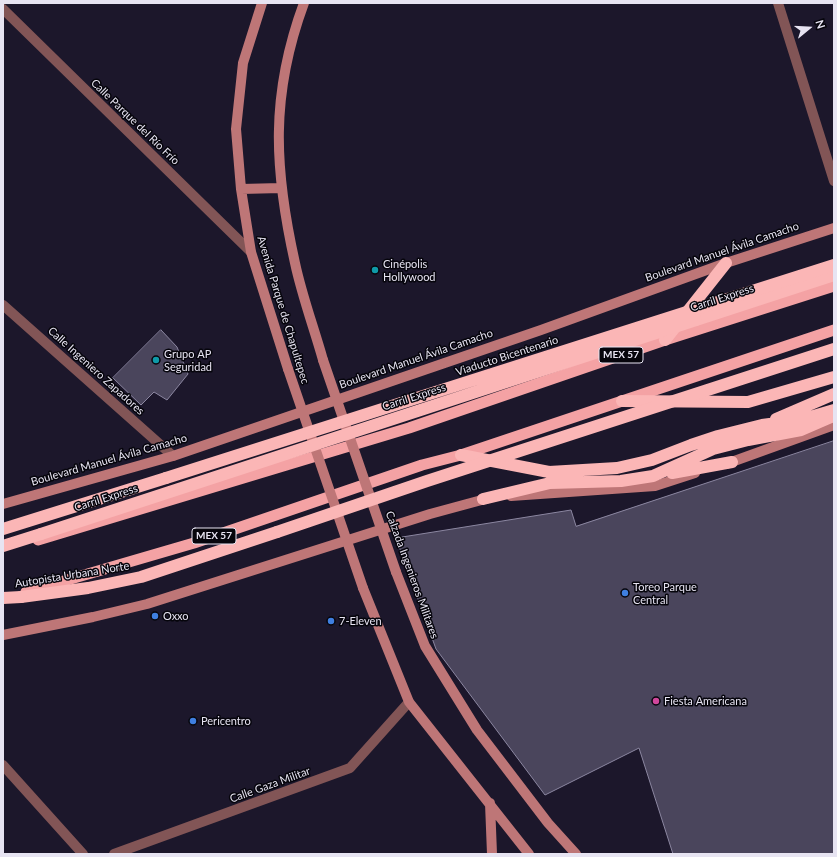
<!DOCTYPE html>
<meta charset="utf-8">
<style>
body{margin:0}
#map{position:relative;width:837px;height:857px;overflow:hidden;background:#1c172b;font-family:Lato,sans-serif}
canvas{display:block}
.frame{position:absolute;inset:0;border:4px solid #e7e4f2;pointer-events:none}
.north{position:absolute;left:789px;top:8px;width:40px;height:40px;-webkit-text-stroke:3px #06050c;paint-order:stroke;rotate:72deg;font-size:11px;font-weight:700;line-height:16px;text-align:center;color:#e7e4f2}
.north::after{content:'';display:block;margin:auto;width:14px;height:18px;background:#e7e4f2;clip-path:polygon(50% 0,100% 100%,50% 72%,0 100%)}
</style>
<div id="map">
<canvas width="837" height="857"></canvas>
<div class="frame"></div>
<div class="north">N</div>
</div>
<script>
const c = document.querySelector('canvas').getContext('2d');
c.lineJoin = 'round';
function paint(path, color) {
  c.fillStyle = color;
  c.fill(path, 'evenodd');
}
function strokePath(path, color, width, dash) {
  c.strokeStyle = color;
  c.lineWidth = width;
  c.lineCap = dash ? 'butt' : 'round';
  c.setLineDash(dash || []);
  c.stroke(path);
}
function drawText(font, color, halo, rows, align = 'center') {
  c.font = font + ' Lato,sans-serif';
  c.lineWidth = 3;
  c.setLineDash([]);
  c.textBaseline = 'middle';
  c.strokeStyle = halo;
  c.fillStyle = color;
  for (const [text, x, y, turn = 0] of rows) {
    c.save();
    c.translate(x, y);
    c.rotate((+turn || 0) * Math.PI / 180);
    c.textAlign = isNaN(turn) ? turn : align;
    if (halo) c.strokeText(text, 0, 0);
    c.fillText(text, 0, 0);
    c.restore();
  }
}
const building = new Path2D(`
 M161,330L177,347L188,374L167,400L154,392L141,405L113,378Z
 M834,441V854H673L639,748L545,795L436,649L396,538L571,510L576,526Z`);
const minor = new Path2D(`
 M778,3L834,181
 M3,9L251,252
 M3,305L173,456
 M3,765L83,854
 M114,854L350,768L409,702`);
const secondary = new Path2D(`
 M262,3L243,63L236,129L241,189L251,252L288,369
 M304,3C270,95 274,169 295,263C302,296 314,328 323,360
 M241,189L281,188
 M726,464L834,425
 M511,496L655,486L695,473
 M3,504L173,456L541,330L726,263L834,228
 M396,572L425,646L477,730L548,823L576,854
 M363,588L409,702L529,854
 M3,635L93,617L147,604L430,514L489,498
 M490,803L492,854`);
const trunk = new Path2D(`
 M38,540L409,428L665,340L834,286
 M26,592L194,543L422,465L461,455L834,330`);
const motorway = new Path2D(`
 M696,320L834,275
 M665,340L726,263
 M622,401L748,402L834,377
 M776,419L834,394
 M461,455L549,472L617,468L652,460L691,445L718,436L762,425L800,420L834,410
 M672,473L732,462
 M483,499L550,483L621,481L653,476L713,449L748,440L801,430L831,417
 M3,529L166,478
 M3,546L41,534
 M21,597L88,588L141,577L277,532`);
const secondaryBridge = new Path2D(`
 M323,360L396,572
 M288,369L363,588`);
const motorwayBridge = new Path2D(`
 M166,478L834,265
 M277,532L427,481L834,349
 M41,534L696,320
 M3,598L21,597`);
const markers = [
 [375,270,4,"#0f9aa8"],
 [156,360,4,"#0f9aa8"],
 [625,593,4,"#3f7fe0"],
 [155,616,4,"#3f7fe0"],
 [331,621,4,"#3f7fe0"],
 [656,701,4,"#d1479c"],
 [193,721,4,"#3f7fe0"]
];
const shields = [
 [621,355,44],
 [214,536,44]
];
const shieldNames = [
 ["MEX 57",621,355],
 ["MEX 57",214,536]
];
const streetNames = [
 ["Calle Parque del Río Frío",135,122,44],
 ["Boulevard Manuel Ávila Camacho",722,252,-19],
 ["Carril Express",722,298,-18],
 ["Avenida Parque de Chapultepec",283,310,73],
 ["Viaducto Bicentenario",507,356,-18],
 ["Boulevard Manuel Ávila Camacho",416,359,-19],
 ["Calle Ingeniero Zapadores",96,371,42],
 ["Carril Express",414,397,-18],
 ["Boulevard Manuel Ávila Camacho",109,460,-16],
 ["Carril Express",106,498,-18],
 ["Autopista Urbana Norte",72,575,-9],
 ["Calzada Ingenieros Militares",412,575,70],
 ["Calle Gaza Militar",270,785,-20]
];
const poiNames = [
 ["Cinépolis",383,264],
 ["Hollywood",383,277],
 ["Grupo AP",164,354],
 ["Seguridad",164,367],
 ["Toreo Parque",633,587],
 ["Central",633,600],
 ["Oxxo",163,616],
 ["7-Eleven",339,621],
 ["Fiesta Americana",664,701],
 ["Pericentro",201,721]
];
paint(building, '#4a455c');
strokePath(building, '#8c87a1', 1);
strokePath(minor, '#825556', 10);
strokePath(secondary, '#be7677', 10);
strokePath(trunk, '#f4a2a4', 11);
strokePath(motorway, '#fbb6b6', 12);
strokePath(secondaryBridge, '#be7677', 10);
strokePath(motorwayBridge, '#fbb6b6', 12);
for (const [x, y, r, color] of markers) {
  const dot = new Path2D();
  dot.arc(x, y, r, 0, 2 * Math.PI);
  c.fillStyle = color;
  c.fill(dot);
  strokePath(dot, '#06050c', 1.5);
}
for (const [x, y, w] of shields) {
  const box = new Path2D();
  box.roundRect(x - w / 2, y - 8, w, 16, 3);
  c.fillStyle = '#06050c';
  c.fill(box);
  strokePath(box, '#e7e4f2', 1);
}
drawText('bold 10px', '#e7e4f2', null, shieldNames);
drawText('11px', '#e7e4f2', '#06050c', streetNames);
drawText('11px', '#e7e4f2', '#06050c', poiNames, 'left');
</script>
